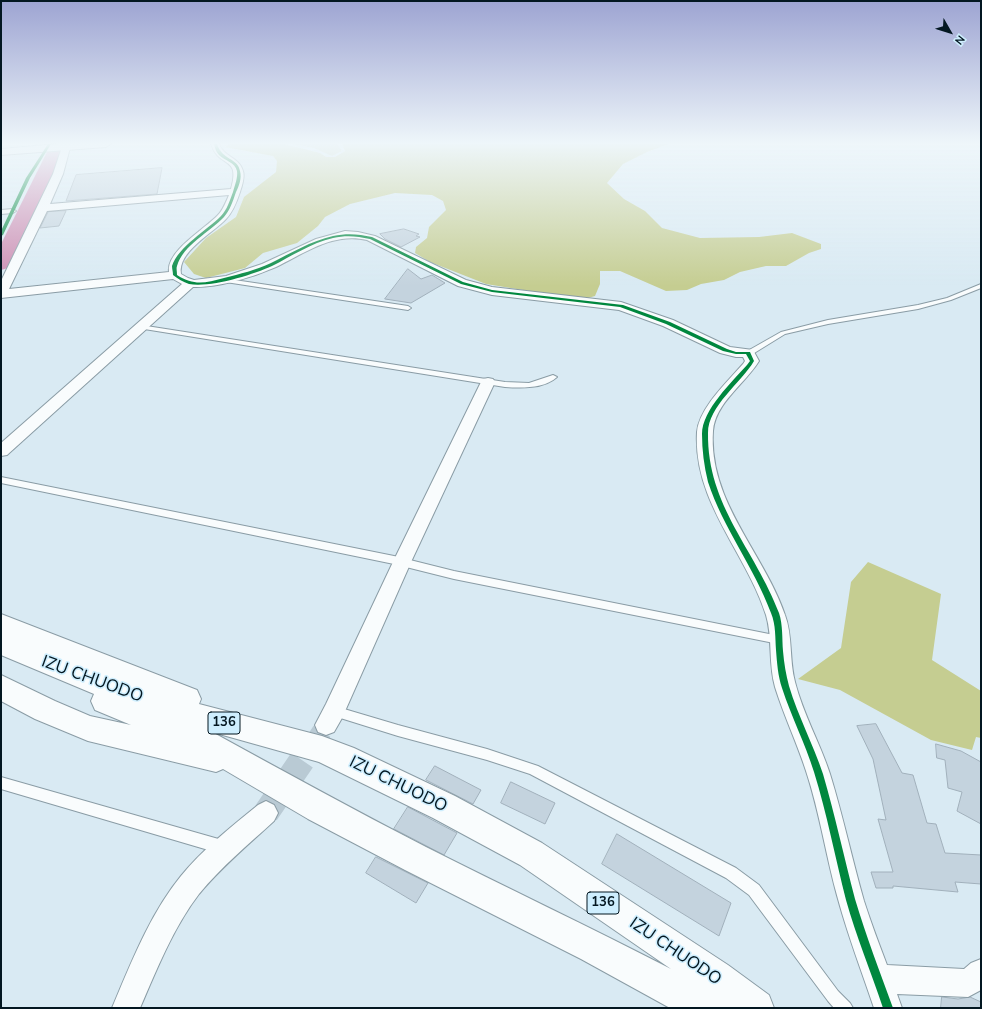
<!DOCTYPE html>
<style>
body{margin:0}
#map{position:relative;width:982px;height:1009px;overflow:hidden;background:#d9eaf3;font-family:"Nunito Sans",sans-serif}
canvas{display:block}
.frame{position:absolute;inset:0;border:2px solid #031721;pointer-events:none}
.north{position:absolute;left:930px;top:12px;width:40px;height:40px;-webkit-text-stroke:3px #ceeefe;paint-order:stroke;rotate:129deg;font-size:11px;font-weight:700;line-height:16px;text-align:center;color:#031721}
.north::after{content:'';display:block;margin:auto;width:14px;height:18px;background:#031721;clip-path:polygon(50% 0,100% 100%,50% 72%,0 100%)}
</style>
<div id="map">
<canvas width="982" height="1009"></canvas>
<div class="frame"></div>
<div class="north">N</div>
</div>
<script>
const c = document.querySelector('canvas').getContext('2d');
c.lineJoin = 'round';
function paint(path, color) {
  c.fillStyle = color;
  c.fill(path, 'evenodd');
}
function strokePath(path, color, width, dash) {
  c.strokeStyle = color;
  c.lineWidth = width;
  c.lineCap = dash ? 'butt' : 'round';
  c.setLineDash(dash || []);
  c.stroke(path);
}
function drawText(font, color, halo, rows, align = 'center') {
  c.font = font + ' "Nunito Sans",sans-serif';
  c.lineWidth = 3;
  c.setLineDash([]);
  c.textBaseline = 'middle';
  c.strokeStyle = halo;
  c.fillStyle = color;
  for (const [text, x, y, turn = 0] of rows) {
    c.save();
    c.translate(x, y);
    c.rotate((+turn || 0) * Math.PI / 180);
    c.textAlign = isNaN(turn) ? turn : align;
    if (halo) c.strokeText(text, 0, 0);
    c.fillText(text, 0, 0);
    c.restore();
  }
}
const green = new Path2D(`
 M293,144H337L342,151L332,156L314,148Z`);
const forest = new Path2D(`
 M230,144H284L320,153L326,157H335L345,151L342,144H668L647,152L623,164L607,183L624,199L645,211L662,228L700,238L759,237L792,233L821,244V249L809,253L786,266H766L740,272L724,280L701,284L687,290L666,291L620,271H600V284L595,296L588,298L554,295L486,284L430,262L415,253L416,247L427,238L429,227L446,210L443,201L432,195L395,193L350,204L325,217L318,226L297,243L263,253L245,268L206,278L194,274L184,262L206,238L236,217L244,197L276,172L277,161L273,156L225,147Z
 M868,562L941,594L932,660L981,691V738L976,737L972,750L931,740L840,690L798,679L841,648L851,582Z`);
const river = new Path2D(`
 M51,144H67L11,264L8,268L1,270V244Z`);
const building = new Path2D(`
 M162,168L157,194L66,201L76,175Z
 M66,211L59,226L40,228L48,212Z
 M404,229L419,234L416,236L420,237L401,247L385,239L380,234Z
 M408,269L421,279L432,275L445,283L411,303L385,299Z
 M876,724L902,773L913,775L927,823L936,824L945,853L981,855V884L955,882L958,892L893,886V888H876L871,872H893L878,819L886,820L873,759L857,726Z
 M936,744L961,751L981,762V824L957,811L962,792L948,788L945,760L937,758Z
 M435,766L481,790L473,804L426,780Z
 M511,782L555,803L545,824L501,803Z
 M408,807L457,833L444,855L394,829Z
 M617,834L731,903L719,936L602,864Z
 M376,857L428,883L416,903L366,873Z
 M942,997L958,999L970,997L981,1002V1008H941Z`);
const streetTunnelFar1 = new Path2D(`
 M311,748L326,725`);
const streetTunnel = new Path2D(`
 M266,813L311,747`);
const lane = new Path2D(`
 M1,210L13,209L16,211L13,213L1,214Z
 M221,278L408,306L411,308L408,310L219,281L218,280Z
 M981,284V288L951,300L918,309L828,324L785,334L751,355H748L744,353L781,332L828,320L918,305L947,298Z
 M140,325L505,382L529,383L553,375L557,377C544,389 521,388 505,387L138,328V326Z
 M1,477L394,556L454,571L779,636L783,637L784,640L783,643L779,644L454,579L394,564L1,483Z
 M334,706L398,725L487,749L538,766L736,868L759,885L838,991L850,1003L853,1008H834L828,1001L749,895L726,878L530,774L487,760L398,736L334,716L330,715L328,711L330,707Z
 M1,777L222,840L227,842L229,847L227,852L222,854L1,789Z`);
const street = new Path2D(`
 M63,144H71L63,174L50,204L231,189C241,155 219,169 211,144H219C224,157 240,158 243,171C245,177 242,186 240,192C237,201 233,212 226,219C213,233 177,252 181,274L188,278L194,280L226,276L262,264L316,239L345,231L358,232L375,236L466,280L492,287L621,302L673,320L730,347L753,350L759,361C745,384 715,403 713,431C708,501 764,553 785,615C793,636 789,660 795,682C803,714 820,743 830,774C843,816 852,859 864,901C871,923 879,944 887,965L964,969L971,963L981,959V990L968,997L897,994L902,1008H874C862,972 848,936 838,899C826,857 820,813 806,771C797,743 784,716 775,687C768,663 773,638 766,615C746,552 693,502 697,432C699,408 728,381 743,364L745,361L743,357H736L720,353L663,326L619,310L492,295L458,286L367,240C333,232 305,253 276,267C253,277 218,288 193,287L7,455L1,456V443L182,284L173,279L1,298V281L53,174ZM229,195C226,202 223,210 218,215C205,229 166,251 169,272L9,289L47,211Z
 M488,378L493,379L495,382L411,562L342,718L334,732L326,735L318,732L315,725L326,704L393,562L481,382L483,379Z
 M266,801L274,805L278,813L274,821C249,844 221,867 199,894C173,928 157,969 140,1008H112C131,963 150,914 181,876C203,849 231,827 258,805Z`);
const secondary = new Path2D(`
 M57,144H111L106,147L1,155V149Z`);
const highway = new Path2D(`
 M1,614L197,690L201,699L199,704L322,736L354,748L455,796L542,843L728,965L769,995L774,1008H670L581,959L405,870L308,819L223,769L216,772L88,741L35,719L1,701V675L55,701L90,716L131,725L95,710L91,701L94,694L1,655ZM212,732L319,762L433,818L520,865L671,969C590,927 507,888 426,847C354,810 283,771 212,732Z`);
const cycleway = new Path2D(`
 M48,144H51L30,178L3,235L1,236V231L26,178Z
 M214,144H217C222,160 238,158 240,171C242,178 239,186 236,192C233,201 230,210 224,217C210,232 183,245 177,266C176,268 177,271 177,275C194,286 205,283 224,278C240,274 256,270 271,263C291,253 311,241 333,236C347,233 359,234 372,237L463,282L492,290L623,305L670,322L727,349L736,352H750L754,361C741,383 708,406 708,433C707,506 755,549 779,613C783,625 782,639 783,651C784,663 786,675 789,686C798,716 813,744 823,774C835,815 844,857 855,899C866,936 880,972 893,1008H883C871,972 856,936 846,900C835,857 827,814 814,772C805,743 791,716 782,688C778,676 777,663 776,650C775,638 776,625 771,613C754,567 723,528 708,482C704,466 702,450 702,434C702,410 732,382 747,365L750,361L746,354H736L723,351L666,324L620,307L492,292L461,284L370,239C357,236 346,235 333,238C311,243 292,256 272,266C252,275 210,288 189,284C183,282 178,279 173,275C173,272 172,269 172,266C178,247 207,230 221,216C227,210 230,200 233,192C235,185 238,177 237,171C235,162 225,161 219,155C216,152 215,148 214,144Z`);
const shields = [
 [224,723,32],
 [603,903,32]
];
const shieldNames = [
 ["136",224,723],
 ["136",603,903]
];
const nearStreetnames = [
 ["IZU CHUODO",92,680,20],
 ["IZU CHUODO",398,785,26],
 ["IZU CHUODO",675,952,34]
];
paint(green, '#c7d1a9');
paint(forest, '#c5cd91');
paint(river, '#cc8cb2');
paint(building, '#c4d3de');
strokePath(building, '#a1b0bb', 1);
strokePath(streetTunnelFar1, '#b9cad4', 20, [20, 10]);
strokePath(streetTunnel, '#b9cad4', 26, [26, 12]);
strokePath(lane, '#8a9ca5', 2);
strokePath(street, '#8a9ca5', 2);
strokePath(secondary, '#8a9ca5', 2);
strokePath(highway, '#8a9ca5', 2);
paint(lane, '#f9fcfd');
paint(street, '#f9fcfd');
paint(secondary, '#f9fcfd');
paint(highway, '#f9fcfd');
paint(cycleway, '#00873e');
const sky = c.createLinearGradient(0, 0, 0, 286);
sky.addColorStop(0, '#9da4d2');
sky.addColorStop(0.5, '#eef6fa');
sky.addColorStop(1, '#eef6fa00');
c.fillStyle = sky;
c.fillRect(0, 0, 982, 286);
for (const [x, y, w] of shields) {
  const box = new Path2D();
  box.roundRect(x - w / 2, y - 11, w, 22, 3);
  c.fillStyle = '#ceeefe';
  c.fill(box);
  strokePath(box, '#031721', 1);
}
drawText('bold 13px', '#031721', null, shieldNames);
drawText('17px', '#031721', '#ceeefe', nearStreetnames);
</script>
